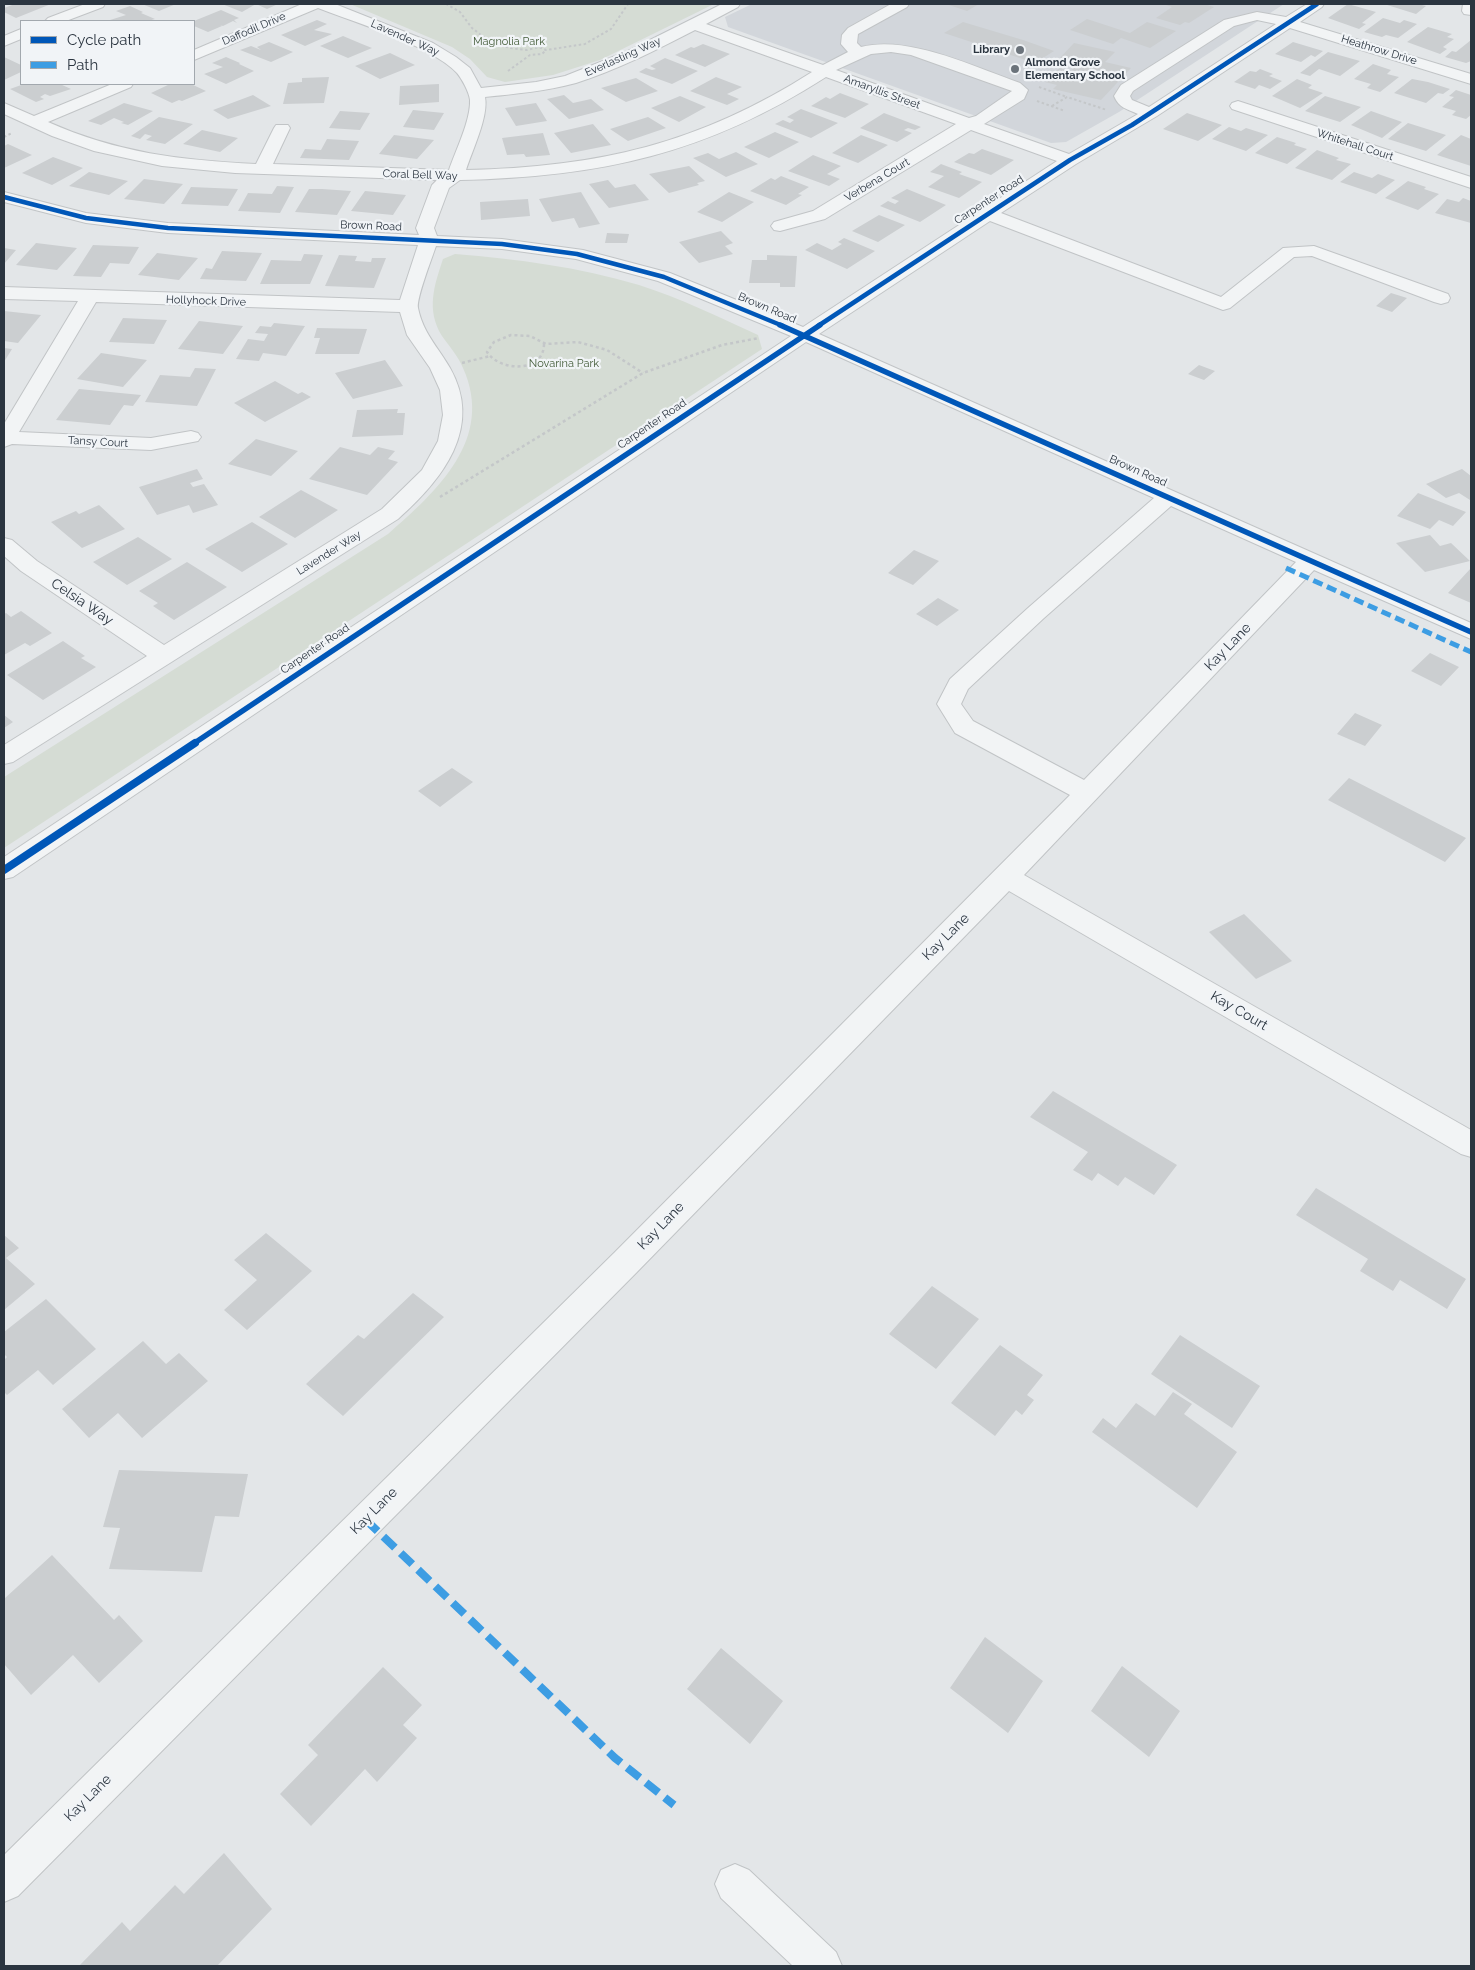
<!DOCTYPE html>
<style>
body{margin:0}
#map{position:relative;width:1475px;height:1970px;overflow:hidden;background:#e3e6e8;font-family:Raleway,sans-serif}
canvas{display:block}
.frame{position:absolute;inset:0;border:5px solid #2b3540;pointer-events:none}
.legend{position:absolute;left:20px;top:20px;width:175px;height:65px;box-sizing:border-box;background:#f1f4f7;border:1px solid #a2a8ae;margin:0;padding:6px 9px;list-style:none;font-size:15px;color:#2b3540}
.legend li{display:flex;align-items:center;gap:10px;height:25px}
.legend b{width:25px;border:1px solid #a2a8ae}
</style>
<div id="map">
<canvas width="1475" height="1970"></canvas>
<div class="frame"></div>
<ul class="legend">
<li><b style="height:6px;background:#0057b8"></b>Cycle path</li>
<li><b style="height:6px;background:#3d9de3"></b>Path</li>
</ul>
</div>
<script>
const c = document.querySelector('canvas').getContext('2d');
c.lineJoin = 'round';
function paint(path, color) {
  c.fillStyle = color;
  c.fill(path, 'evenodd');
}
function strokePath(path, color, width, dash) {
  c.strokeStyle = color;
  c.lineWidth = width;
  c.lineCap = dash ? 'butt' : 'round';
  c.setLineDash(dash || []);
  c.stroke(path);
}
function drawText(font, color, halo, rows, align = 'center') {
  c.font = font + ' Raleway,sans-serif';
  c.lineWidth = 4.5;
  c.setLineDash([]);
  c.textBaseline = 'middle';
  c.strokeStyle = halo;
  c.fillStyle = color;
  for (const [text, x, y, turn = 0] of rows) {
    c.save();
    c.translate(x, y);
    c.rotate((+turn || 0) * Math.PI / 180);
    c.textAlign = isNaN(turn) ? turn : align;
    if (halo) c.strokeText(text, 0, 0);
    c.fillText(text, 0, 0);
    c.restore();
  }
}
const built = new Path2D(`
 M752,4H1284L1119,112L1066,142L1051,143L728,27L725,17Z`);
const green = new Path2D(`
 M350,4H714L600,60L553,75L505,82L487,77L470,59L452,47Z
 M455,254C518,259 578,267 639,285C680,298 719,317 758,335L762,349L4,848V777L388,534C437,491 495,439 463,368C458,356 449,346 442,336C426,310 434,286 443,259Z`);
const building = new Path2D(`
 M15,4H51L16,18L4,12V8Z
 M142,4H176L159,11Z
 M222,4H278L267,9L256,4L242,12Z
 M946,4H979L967,11Z
 M1163,4H1204L1214,7L1189,23L1185,22L1180,25L1156,18L1172,7Z
 M1348,4L1376,12L1362,23L1366,24L1359,29L1328,18Z
 M1384,4H1418L1426,6L1416,14Z
 M130,6L143,12L141,13L155,19L148,21H107L126,15L116,11Z
 M221,10L239,18L234,20L237,23L233,21L223,26L220,25L222,26L208,32L194,26V21Z
 M1383,18L1400,23L1404,20L1417,24L1398,38L1386,35L1382,37L1364,32Z
 M1087,19L1130,33L1147,22L1176,31L1150,48L1121,38L1113,44L1070,30Z
 M317,20L327,24L314,30L332,34L305,46L281,35Z
 M963,22L1023,40L1054,51L1035,63L944,33Z
 M1428,27L1452,34L1447,37L1454,39L1443,47L1447,49L1440,54L1407,42Z
 M343,36L362,44L372,48L348,58L320,46Z
 M1471,40V61L1466,63L1445,57L1452,51L1456,52Z
 M269,42L293,52L271,62L240,50L251,46L261,50L257,47Z
 M1293,42L1323,51L1315,57L1311,55L1301,62L1275,54Z
 M1074,43L1115,52L1105,62L1131,68L1101,100L1053,89L1057,85L1045,82L1059,68L1071,71L1078,63L1059,59Z
 M703,44L730,54L705,67L675,55L691,47L694,48Z
 M1328,52L1360,61L1340,76L1319,69L1310,76L1300,73Z
 M390,53L415,65L380,79L355,66Z
 M4,57L21,65V72L4,80Z
 M226,57L240,63L239,64L254,71L226,84L204,74L223,67L212,63Z
 M665,58L698,71L672,84L639,72L646,68L652,70L656,69L650,66Z
 M1373,64L1391,70L1387,74L1399,77L1380,92L1367,88L1371,84L1354,79Z
 M1260,69L1273,74L1269,76L1282,81L1270,89L1259,85L1255,89L1234,82L1250,71L1256,72Z
 M329,77L324,103L283,104L288,83L302,82V78Z
 M716,77L742,87L727,94L739,99L727,105L690,91Z
 M636,78L658,91L626,102L601,88Z
 M1297,79L1312,85L1308,88L1323,93L1300,108L1272,96Z
 M1412,79L1428,82L1450,89L1443,94L1438,93L1426,103L1394,93Z
 M24,84H60L71,89L50,96L45,94L40,97L44,99L36,102L10,89Z
 M170,84H191L206,91L182,101L179,100L172,103L151,93Z
 M439,84V102L399,105L400,86Z
 M1456,90L1471,95V115L1466,119L1452,115L1456,111L1442,107L1454,97L1449,96Z
 M840,93L869,104L845,118L811,106L826,97L830,99Z
 M253,95L271,106L228,119L213,110Z
 M564,95L573,103L591,99L604,110L569,119L547,99Z
 M680,96L706,107L679,122L651,108Z
 M1325,96L1361,107L1340,122L1305,111Z
 M124,103L153,111L128,125L121,123L124,122L114,118L101,125L88,121Z
 M536,103L547,121L516,126L505,108Z
 M801,109L838,123L811,138L775,124L783,120L790,123L794,120L787,117Z
 M413,110L444,113L434,130L403,127Z
 M340,111L370,113L360,130L329,128Z
 M1371,111L1402,122L1382,138L1351,125Z
 M884,113L921,127L915,130L908,128L904,130L912,133L897,142L860,128Z
 M1187,113L1222,125L1198,141L1163,129Z
 M159,117L193,124L165,144L146,140L152,136L145,134L140,139L131,136Z
 M648,117L666,128L628,141L610,129Z
 M1408,123L1446,135L1426,151L1388,139Z
 M593,124L611,145L571,153L554,133Z
 M1229,127L1241,131L1246,128L1268,135L1246,151L1212,139Z
 M202,130L238,138L220,152L183,144Z
 M775,132L799,142L769,158L744,147Z
 M543,133L550,155L526,157L524,154L507,155L502,138Z
 M394,135L434,140L417,159L379,154Z
 M861,135L888,145L858,163L832,153Z
 M1461,135L1471,139V166L1437,155Z
 M1277,137L1296,143L1294,145L1307,149L1287,164L1255,153Z
 M327,139L359,141L349,160L300,158L305,149L321,150Z
 M8,144L32,155L4,168V146Z
 M982,149L1014,160L991,175L954,162L969,153L974,154Z
 M1317,150L1339,158L1336,160L1351,164L1332,180L1295,168Z
 M736,152L758,164L726,177L693,158L708,153L719,159Z
 M813,155L841,166L827,174L840,179L829,186L788,171Z
 M53,157L83,168L52,185L22,173Z
 M941,164L962,172L959,174L982,182L959,198L928,187L944,176L930,172Z
 M689,166L705,181L697,183L699,185L669,193L649,174Z
 M89,172L128,181L109,195L69,186Z
 M1354,172L1372,178L1378,174L1395,180L1376,194L1340,182Z
 M781,176L809,187L798,194L802,195L786,205L750,191L771,178L775,180Z
 M144,179L183,184L164,204L124,199Z
 M608,180L615,188L635,184L649,200L609,208L589,184Z
 M1408,181L1426,187L1424,189L1439,194L1418,210L1385,198Z
 M277,186L294,187L280,213L238,211L248,193L272,194Z
 M191,187L238,189L228,206L181,204Z
 M309,189H322L351,191L337,215L295,212Z
 M907,189L946,205L920,222L880,206L888,201L895,204L899,201L891,198Z
 M365,191L406,195L393,215L351,211Z
 M581,192L600,224L579,228L574,218L552,222L539,199Z
 M729,192L754,202L722,222L697,212Z
 M1463,198L1471,201V223L1435,213L1447,199L1459,202Z
 M528,199L530,216L481,220L480,202Z
 M879,215L905,225L878,242L852,231Z
 M721,231L733,243L725,246L733,254L699,263L679,242Z
 M607,233L629,234L627,243H605Z
 M844,238L875,251L847,269L805,250L817,243L832,250L842,244L838,242Z
 M36,243L77,248L57,270L16,265Z
 M93,245L139,247L129,264L110,263L101,277L73,276Z
 M4,248L16,250L4,264Z
 M222,251L262,253L246,281L200,279L206,268L212,269Z
 M157,253L198,258L179,280L138,275Z
 M304,254L323,255L310,284H260L271,260L301,261Z
 M339,255L357,256L355,261L371,262L372,258H386L374,288L325,286Z
 M767,255L797,256L795,287H780V283H749L752,260H767Z
 M1391,293L1407,298L1392,312L1376,306Z
 M4,311L41,315L18,343L4,341Z
 M123,318L167,320L154,344L109,342Z
 M199,321L243,326L223,354L178,349Z
 M274,323L305,326L286,356L263,353L259,361L236,359L248,339L264,341L268,334L255,333L260,326L271,327Z
 M317,328L367,329L359,354H315L320,338H314Z
 M4,348L12,349L4,362Z
 M101,353L147,360L123,387L77,379Z
 M385,360L403,386L353,399L335,373Z
 M1199,365L1215,371L1204,380L1188,374Z
 M195,368L216,369L197,406L145,402L160,375L190,377Z
 M275,381L298,394L302,392L311,397L265,422L234,403Z
 M79,389L141,395L133,406L124,405L110,425L56,420Z
 M398,409L397,413H405L403,435L352,437L357,410Z
 M256,439L298,451L271,476L228,464Z
 M340,447L370,455L378,447L395,451L388,459L398,462L367,495L309,479Z
 M197,469L203,479L190,483L193,487L204,484L218,505L193,513L189,505L157,515L139,487Z
 M1462,469L1471,476V500H1470L1459,493L1446,498L1426,484Z
 M301,490L338,510L295,538L259,517Z
 M1418,493L1466,512L1453,526L1439,520L1430,529L1397,516Z
 M99,505L125,529L82,548L51,522L76,511L79,514Z
 M252,522L288,544L242,572L205,549Z
 M1430,535L1440,546L1451,543L1470,561L1425,572L1396,543Z
 M138,537L172,559L127,585L93,562Z
 M914,550L939,561L913,585L888,573Z
 M187,562L227,587L174,620L153,606L158,603L139,591Z
 M1471,568V603L1448,593Z
 M938,598L959,610L937,626L916,614Z
 M21,611L52,633L30,646L25,643L4,655V614L6,613L11,617Z
 M63,641L85,656L81,658L96,667L43,700L7,675Z
 M1430,653L1459,667L1441,686L1411,671Z
 M1355,713L1382,725L1365,746L1337,734Z
 M4,715L13,722L4,728Z
 M452,768L473,782L440,807L418,791Z
 M1349,778L1466,838L1445,862L1328,800Z
 M1244,914L1292,961L1256,979L1209,932Z
 M1053,1091L1177,1165L1154,1195L1125,1177L1118,1186L1098,1173L1092,1181L1073,1170L1088,1152L1030,1117Z
 M1316,1188L1466,1279L1447,1309L1400,1280L1393,1291L1360,1271L1368,1259L1296,1215Z
 M266,1233L312,1271L247,1330L224,1310L257,1280L234,1260Z
 M4,1235L19,1248L6,1258L35,1284L4,1310Z
 M932,1286L979,1319L936,1369L889,1334Z
 M413,1293L444,1317L343,1416L306,1384L358,1335L364,1339Z
 M46,1299L96,1349L53,1385L38,1370L7,1395L4,1392V1360L7,1357L4,1354V1332Z
 M1180,1335L1260,1386L1232,1428L1151,1374Z
 M143,1341L166,1364L179,1353L208,1381L142,1438L118,1413L89,1438L62,1409Z
 M1000,1345L1043,1375L1027,1395L1034,1400L1022,1415L1016,1410L995,1436L951,1403Z
 M1173,1392L1192,1404L1184,1414L1237,1452L1197,1508L1092,1432L1103,1418L1116,1428L1136,1403L1155,1416Z
 M119,1470L248,1474L239,1517L215,1516L202,1572L109,1569L120,1528L103,1527Z
 M52,1555L114,1620L119,1615L143,1641L99,1683L73,1655L31,1695L4,1664V1599Z
 M985,1637L1043,1681L1008,1733L950,1688Z
 M721,1648L783,1701L750,1744L687,1689Z
 M1122,1666L1180,1711L1149,1757L1091,1711Z
 M383,1667L422,1705L403,1725L417,1738L377,1782L365,1769L311,1826L280,1794L318,1755L308,1745Z
 M224,1853L272,1909L217,1966H79L122,1922L130,1931L175,1885L184,1894Z`);
const pathFar1 = new Path2D(`
 M446,4L460,12L472,28L490,42L510,48L527,50L539,47L546,50L585,44L611,29L628,4
 M508,71L530,55L542,54L546,50
 M1039,87L1067,97
 M1037,101L1065,111
 M1052,106L1067,97L1107,110
 M4,137L12,133`);
const path = new Path2D(`
 M544,344C544,373 500,372 487,352L494,342L511,335L530,336L546,344L578,342L607,350L643,373
 M462,363L490,356
 M440,497L643,373L722,345L759,338`);
const minor = new Path2D(`
 M85,4H105L103,7L66,21H45L48,18Z
 M302,4H335L433,43L456,57L470,68L481,88L536,82L565,76L628,51L722,4H740L738,7L706,24L823,65L848,52L841,44L842,35L848,28L891,4H909L907,7L858,34L857,43L861,47C909,35 974,67 1020,83L1028,90L1024,99L984,124L1069,154L1138,114C1127,109 1119,108 1114,96L1121,85L1224,20L1257,12L1286,17L1307,4H1324L1322,7L1300,22L1471,74V84L1290,28L1157,116L1076,164L1001,213L1221,297L1283,248L1314,246L1448,294L1450,298L1448,302L1441,304L1434,302L1312,256L1294,257L1230,308L1223,310L990,221L819,334L1471,623V639L1314,570L1024,875L1471,1130V1157L1461,1154L1009,891L636,1273L18,1896L4,1902V1855L614,1253L1070,795L955,733L937,704L950,679L1028,608L1154,498L806,342L13,877L4,879V857L791,336L658,281L576,259L502,249L436,246C432,258 416,299 418,308C423,333 438,347 450,368C484,428 442,480 398,519L13,762L4,764V745L147,656L21,571L4,556V538L12,540L37,561L164,645L382,509L422,470L438,441L443,415L440,390L430,368L407,335L400,312L96,302L19,432L151,438L191,431L198,433L201,437L198,441L151,450L12,444L4,447V424L78,301L4,299V287L400,300L418,245L168,233L86,223L4,202V192L86,213L168,223L419,235L416,228L432,185L437,180L235,173L162,166L94,151L52,136L4,114V103L34,116L112,84H133L131,87L48,122C117,153 181,160 256,164L274,128L276,125H288L290,128L273,164L449,170C455,152 471,120 470,100C469,92 462,79 457,73C432,46 354,22 318,8L194,60V50ZM1257,20L1276,24L1149,107L1132,100L1130,96L1133,91L1234,26ZM695,30L812,72C699,144 598,167 466,170C472,151 489,116 485,97C515,94 546,91 576,83C617,70 656,50 695,30ZM891,52L911,55L1012,91L976,116L969,118L836,70L871,54ZM826,77L956,124L813,211L774,222L771,226L774,230L780,231L825,219L971,130L1057,161L803,327L670,273L583,250L502,239L437,236L434,228L449,188L460,180C600,177 706,154 826,77ZM1171,506L1296,562L1084,780L973,721L961,704L968,689L1044,618Z
 M1463,4H1471V15L1464,14L1462,11Z
 M21,29V39L4,46V36Z
 M1238,101L1471,177V188L1232,109L1230,106L1232,103Z
 M735,1864L749,1870L836,1952L842,1966H793L721,1898L715,1884L721,1870Z`);
const quietFar1 = new Path2D(`
 M1286,568L1471,652`);
const quiet = new Path2D(`
 M366,1520L615,1758L674,1805`);
const cyclewayFar2 = new Path2D(`
 M4,197L86,218L168,228L502,244L577,254L664,277L783,326
 M818,326L1070,160L1132,125L1317,4`);
const cyclewayFar1 = new Path2D(`
 M780,325L1471,632
 M193,744L820,325`);
const cycleway = new Path2D(`
 M4,870L195,743`);
const markers = [
 [1020,50,5,"#6b737b"],
 [1015,69,5,"#6b737b"]
];
const farStreetnames = [
 ["Daffodil Drive",254,29,-23],
 ["Lavender Way",405,38,24],
 ["Heathrow Drive",1379,50,17],
 ["Everlasting Way",623,57,-24],
 ["Amaryllis Street",882,92,20],
 ["Whitehall Court",1355,145,18],
 ["Coral Bell Way",420,175,2],
 ["Verbena Court",877,180,-31],
 ["Carpenter Road",989,200,-33],
 ["Brown Road",371,226,2],
 ["Hollyhock Drive",206,301,2],
 ["Brown Road",767,308,23],
 ["Carpenter Road",652,424,-34],
 ["Tansy Court",98,442,3],
 ["Brown Road",1138,471,24],
 ["Lavender Way",329,553,-32],
 ["Carpenter Road",315,649,-34]
];
const farParknames = [
 ["Magnolia Park",509,42],
 ["Novarina Park",564,364]
];
const farPoinames = [
 ["Library",1010,50],
 ["Almond Grove",1025,63,"left"],
 ["Elementary School",1025,76,"left"]
];
const streetNames = [
 ["Celsia Way",82,602,34],
 ["Kay Lane",1228,647,-46],
 ["Kay Lane",946,937,-45],
 ["Kay Court",1239,1011,30],
 ["Kay Lane",661,1226,-46],
 ["Kay Lane",374,1511,-45],
 ["Kay Lane",88,1798,-45]
];
paint(built, '#d2d6db');
paint(green, '#d5dcd4');
paint(building, '#cbced0');
strokePath(minor, '#c1c4c6', 2);
strokePath(pathFar1, '#c4c7c9', 2, [2.5, 2.5]);
strokePath(path, '#c4c7c9', 2.5, [3, 3]);
paint(minor, '#f2f4f5');
strokePath(quietFar1, '#3d9de3', 5, [10, 5]);
strokePath(quiet, '#3d9de3', 8, [16, 8]);
strokePath(cyclewayFar2, '#0057b8', 4.5);
strokePath(cyclewayFar1, '#0057b8', 5.5);
strokePath(cycleway, '#0057b8', 8);
for (const [x, y, r, color] of markers) {
  const dot = new Path2D();
  dot.arc(x, y, r, 0, 2 * Math.PI);
  c.fillStyle = color;
  c.fill(dot);
  strokePath(dot, '#f1f4f7', 2);
}
drawText('11px', '#2b3540', '#f1f4f7', farStreetnames);
drawText('11px', '#435b39', '#f1f4f7', farParknames);
drawText('bold 11px', '#2b3540', '#f1f4f7', farPoinames, 'right');
drawText('14px', '#2b3540', '#f1f4f7', streetNames);
</script>
